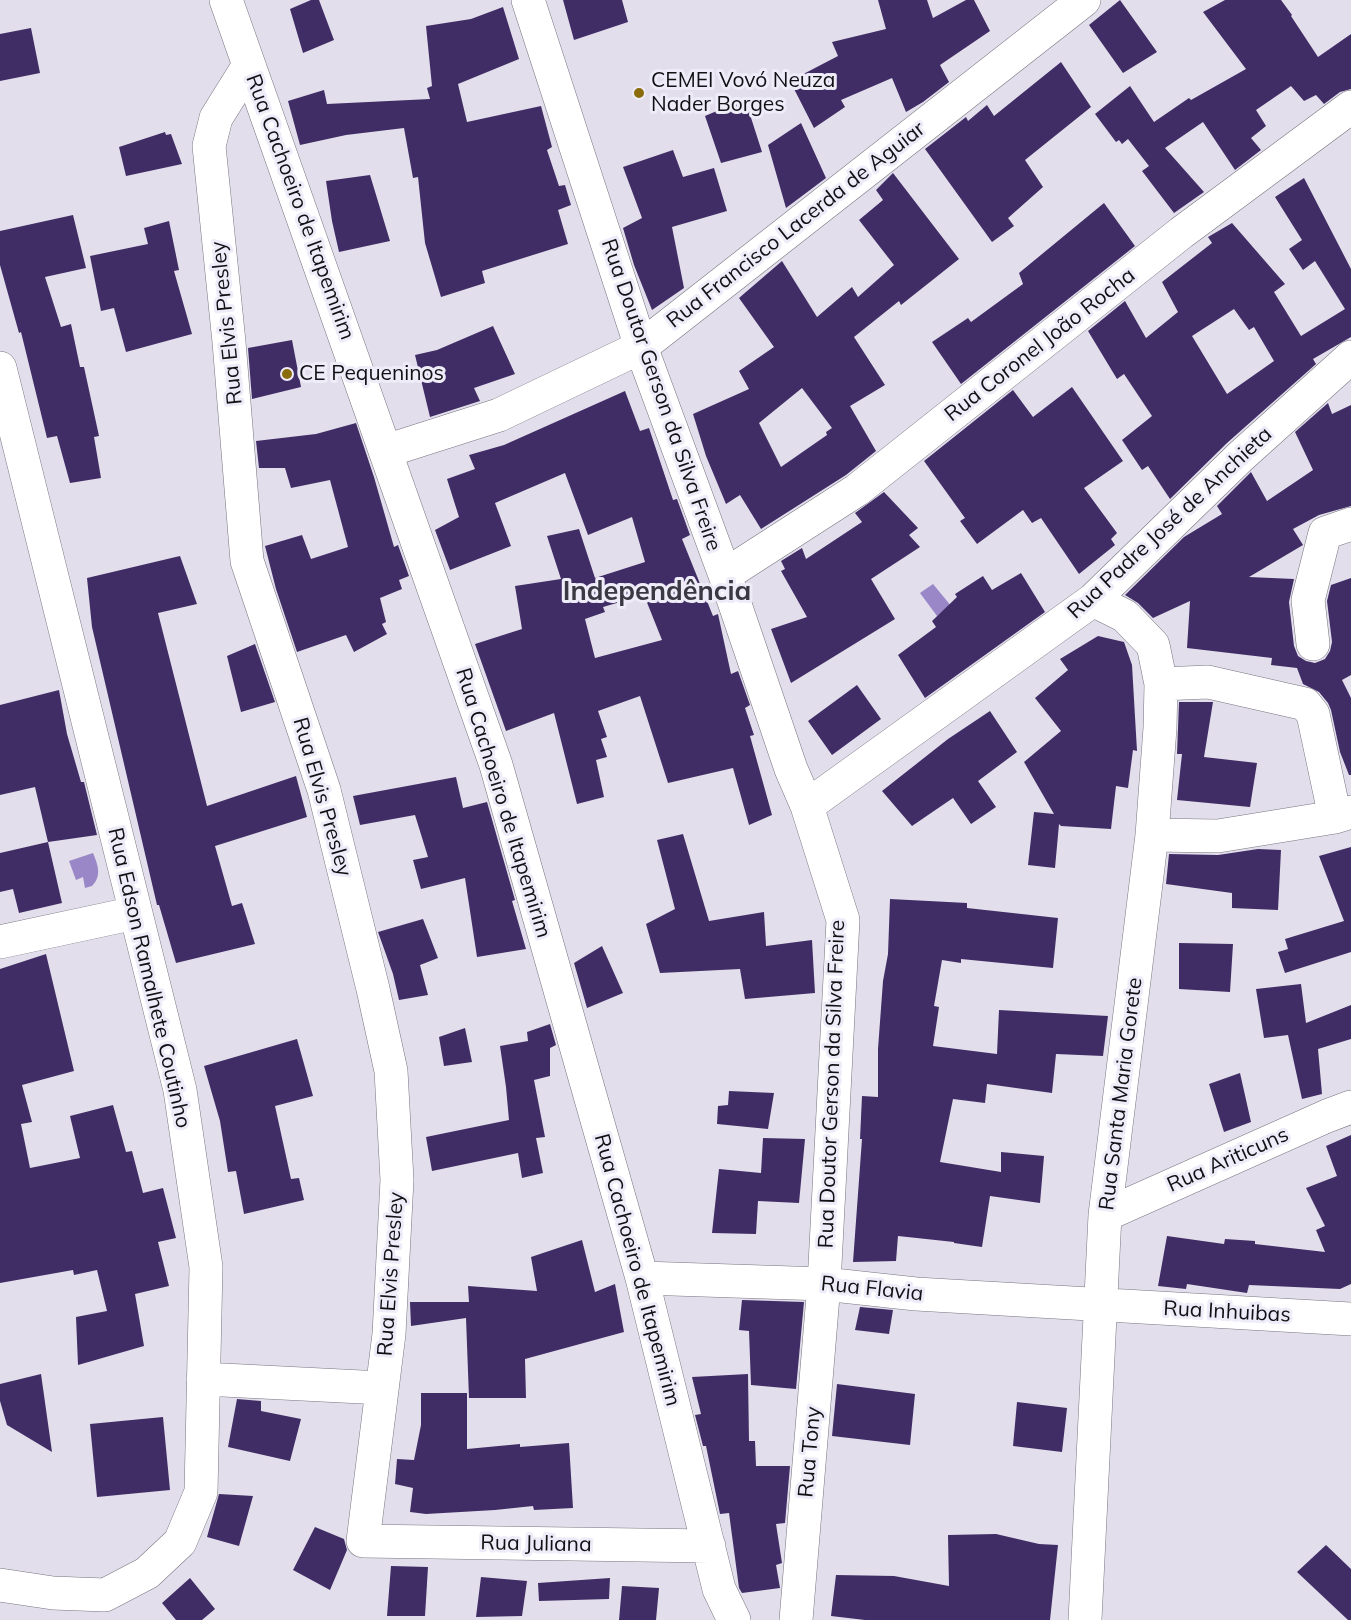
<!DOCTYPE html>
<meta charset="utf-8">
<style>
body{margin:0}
canvas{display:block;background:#e2deeb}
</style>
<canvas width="1351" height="1620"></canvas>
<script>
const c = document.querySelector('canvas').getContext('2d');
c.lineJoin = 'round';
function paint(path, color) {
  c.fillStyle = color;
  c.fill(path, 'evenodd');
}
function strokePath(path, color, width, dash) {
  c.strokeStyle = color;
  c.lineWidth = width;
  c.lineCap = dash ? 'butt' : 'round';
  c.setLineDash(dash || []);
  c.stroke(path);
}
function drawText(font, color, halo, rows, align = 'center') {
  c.font = font + ' Mulish,sans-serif';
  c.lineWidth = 6;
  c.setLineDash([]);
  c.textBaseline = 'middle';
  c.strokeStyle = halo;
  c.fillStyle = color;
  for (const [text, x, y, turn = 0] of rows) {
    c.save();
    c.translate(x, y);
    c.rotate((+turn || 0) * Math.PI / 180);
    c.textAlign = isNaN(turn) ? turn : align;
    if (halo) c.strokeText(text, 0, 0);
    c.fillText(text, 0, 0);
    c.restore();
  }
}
const water = new Path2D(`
 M933,584L952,607L937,616L920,593Z
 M93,853C98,865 102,876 92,886L85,888L83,877L76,880L69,861Z`);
const building = new Path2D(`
 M311,0H319L334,40L303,53L290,9Z
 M563,0H622L628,22L574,40Z
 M878,0H927L933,18L966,0H974L990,31L940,65L949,82L923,102L906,112L892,78L841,100L845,107L814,128L790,81L838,56L832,42L886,29Z
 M1120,0L1157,52L1123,73L1089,25Z
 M1225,0H1281L1292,15L1291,16L1318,57L1351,34V89L1340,92L1324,104L1316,95L1304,101L1291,86L1256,110L1266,126L1251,138L1261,150L1235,170L1203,122L1165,148L1204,192L1174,213L1142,171L1149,166L1128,139L1122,144L1119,140L1116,142L1095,114L1130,86L1154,122L1189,98L1191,100L1246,69L1203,12Z
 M503,7L519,59L458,84L467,122L541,106L552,147L547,150L559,186L565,185L571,205L558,210L568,244L482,271L485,283L441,297L425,243L418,177L413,178L404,128L346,135L300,145L288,101L324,90L327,104L430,99L427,88L432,86L426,26L471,19Z
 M31,28L40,73L0,81V34Z
 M1061,62L1091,107L1025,160L1043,187L1008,218L1014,226L992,242L925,149L966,117L968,121L987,105L994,116Z
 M745,99L762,152L721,163L705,116Z
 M801,123L826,178L786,208L768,145Z
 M165,132L166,135L171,134L182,164L126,176L119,147Z
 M673,150L683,177L714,168L727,211L672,227L684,288L652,310L634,265L623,228L642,218L623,167Z
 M893,173L959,259L901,305L899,301L854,337L885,385L850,406L876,451L846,475L761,529L740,495L726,504L706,456L693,414L749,389L739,371L774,347L739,298L782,261L817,317L852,287L858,297L894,265L859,220L883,200L876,190ZM802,388L832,428L826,432L827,435L781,467L759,423Z
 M370,175L390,241L339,252L332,221L326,181Z
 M1304,178L1351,269V337L1313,359L1316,364L1227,443L1170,499L1148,466L1142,470L1122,440L1152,416L1124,374L1117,379L1088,331L1125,301L1146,338L1178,312L1162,282L1212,243L1208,237L1232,223L1285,284L1274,292L1301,336L1345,309L1315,261L1303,270L1289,249L1302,240L1275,197ZM1234,309L1249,330L1254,327L1274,361L1227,394L1192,336Z
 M1104,203L1135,246L961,384L932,342L968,318L971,322L1023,284L1019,273Z
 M73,215L86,268L45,277L61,327L71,324L80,367H84L99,436L94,437L101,478L70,483L57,436L47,438L21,332L19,333L0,265V231Z
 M169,221L179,270L174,271L192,334L126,352L114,308L101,311L90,256L148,244L144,228Z
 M493,326L515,374L474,388L480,401L430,417L415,355L437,350Z
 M292,340L301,387L252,399L248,348Z
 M1072,387L1123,461L1084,488L1117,533L1111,539L1115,545L1079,574L1041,518L1032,523L1023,510L977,544L960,521L965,518L924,461L1013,390L1033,417Z
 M625,391L640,431L649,428L673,500L677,499L690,535L682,539L713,616L718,614L731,674L738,671L750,705L745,708L754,735L750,736L772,815L749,825L733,768L668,783L640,696L598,711L607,737L601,739L607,757L596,760L604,797L577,804L554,713L506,731L475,644L522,629L515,586L561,579L547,536L579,529L595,578L645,562L632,517L588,535L565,473L495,503L511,546L450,570L435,530L459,517L447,479L475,469L469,455L504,445ZM644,595L662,640L595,658L585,619L605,612L603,607Z
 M1328,403L1332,414L1351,405V506L1319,515L1293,529L1303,545L1249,577L1294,579L1289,602L1294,646L1298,656L1306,661L1315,663L1325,659L1330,651L1332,642L1327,601L1331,585L1351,578V675L1342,680L1351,698V775H1349L1340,752L1331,710L1328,703L1319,692L1303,684L1297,668L1271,665L1272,658L1187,648L1190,601L1153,618L1138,603L1125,595L1184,537L1222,514L1217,506L1251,472L1267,501L1313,470L1295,432Z
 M356,423L374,477L394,547L398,545L409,576L399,580L402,589L380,598L386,622L382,624L387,634L354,652L346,635L297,652L276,589L265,546L302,535L311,559L348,547L330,480L291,488L285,468H259L256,441L316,434Z
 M884,492L918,528L909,535L920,547L871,579L895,619L791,683L771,629L807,617L781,571L785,569L781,561L802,548L806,559L862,522L855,513Z
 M180,556L197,604L158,613L207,806L296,776L307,817L215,846L232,906L242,903L255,944L176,963L159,905H157L92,627L87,578Z
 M1021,573L1045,612L925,698L898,655L936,627L932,621L957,597L955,594L983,576L992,590Z
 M1098,636L1124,642L1132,665L1137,751L1133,750L1128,788L1116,786L1111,829L1061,826L1059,824L1055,868L1028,865L1034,812L1054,814L1024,762L1061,731L1035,698L1068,670L1060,659Z
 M255,644L275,702L241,712L227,656Z
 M857,685L881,719L832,755L808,721Z
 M59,690L67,734L81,782H84L97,835L48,842L62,903L19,913L13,889L0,892V853L48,842L35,787L0,795V705Z
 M1179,702H1213L1204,757L1257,763L1250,807L1177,800L1182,754H1177Z
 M990,711L1017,752L978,781L996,807L971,824L953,798L912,826L882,791L948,739Z
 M456,777L463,808L487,802L515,900L512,901L526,949L477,957L465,878L421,889L413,860L428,857L415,815L360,825L353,796Z
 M683,834L709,921L764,912L766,946L812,940L815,993L745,999L740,969L660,973L646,924L675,909L657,840Z
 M1351,847V952L1285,973L1278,952L1288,949L1285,939L1344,921L1319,856Z
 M1258,849L1281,850L1278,910L1232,908V893L1166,884L1169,854L1218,855Z
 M890,899L967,903V908L1058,918L1053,968L961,959V963L942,960L934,1006L939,1007L933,1046L997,1054L999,1010L1108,1016L1103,1056L1056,1054L1052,1093L987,1084L985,1103L953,1099L940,1162L1001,1172V1152L1044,1156L1040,1203L990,1196L982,1247L954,1243V1242L898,1236L896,1261L853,1262L862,1139H860L862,1096L878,1097V1049L883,981L888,954Z
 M423,919L438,958L420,965L428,995L399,1000L393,974L378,932Z
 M1179,943L1233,944L1230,992L1179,989Z
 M602,946L623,993L587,1008L574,963Z
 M46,954L74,1071L22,1085L32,1122L21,1124L30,1168L80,1158L70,1116L113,1105L126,1152L132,1151L143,1193L163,1188L176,1238L158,1242L169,1286L135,1294L144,1346L78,1365L76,1317L107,1311L97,1270L74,1275L73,1270L0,1283V969Z
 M1301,984L1306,1023L1351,1005V1039L1318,1049L1322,1094L1302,1099L1288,1035L1264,1038L1256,989Z
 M550,1024L556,1045L550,1048V1076L534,1080L545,1137L536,1138L543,1173L522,1178L518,1153L432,1171L426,1137L509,1120L506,1087L500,1046L528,1041L527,1032Z
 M465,1028L472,1062L444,1066L439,1037Z
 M297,1039L313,1096L275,1106L291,1179L299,1178L304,1200L244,1214L236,1171L228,1172L220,1121L204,1066Z
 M1240,1073L1251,1122L1224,1132L1209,1084Z
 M729,1091L774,1093L768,1129L717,1124L718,1106L728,1105Z
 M1351,1135V1284L1340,1289L1249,1285L1247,1293L1187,1284L1186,1289L1158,1286L1167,1236L1224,1244L1225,1239L1255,1241V1244L1325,1252L1316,1230L1325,1226L1306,1188L1337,1176L1326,1146Z
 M763,1138L805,1139L799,1203L758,1201L756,1234L712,1233L719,1169L761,1173Z
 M582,1240L595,1292L615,1284L624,1332L525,1359L526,1398H469L466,1318L411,1326L410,1302H469L468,1286L537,1291L531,1257Z
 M742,1300L804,1302L796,1389L751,1385L749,1331L739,1330Z
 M860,1307L893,1310L889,1334L855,1330Z
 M41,1374L52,1452L7,1425L0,1401V1384Z
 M748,1374L749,1441H755L756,1466H790L785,1523L776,1524L782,1563L776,1565L780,1588L742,1593L739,1588L729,1513L720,1514L706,1446H703L695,1415L701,1414L692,1377Z
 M837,1384L915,1394L910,1445L832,1436Z
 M421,1393H467V1449L520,1444V1447L569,1443L573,1508L534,1510L533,1506L495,1510L426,1514L410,1512L413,1488L395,1484L397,1459L414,1460L421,1425Z
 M237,1399L261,1401V1411L301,1419L290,1461L228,1447Z
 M1017,1402L1067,1408L1062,1452L1013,1446Z
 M163,1417L170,1490L97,1497L90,1424Z
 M219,1494L253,1496L239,1546L207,1537Z
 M315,1527L344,1539L347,1550L330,1590L293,1570Z
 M996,1534L1039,1544L1058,1545L1050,1620H865L831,1616L836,1575L894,1576L949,1586L948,1535Z
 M1326,1545L1351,1569V1620H1348L1297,1572Z
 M391,1566L428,1567L425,1616H387Z
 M481,1577L527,1581L522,1616L476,1617Z
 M190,1578L215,1609L202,1620H176L162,1603Z
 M610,1578L609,1599L539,1601L538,1583Z
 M622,1586L659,1588L656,1620H619Z`);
const minor = new Path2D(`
 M226,0L496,765L642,1278L719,1589L734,1620
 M528,0L641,347L725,575L791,769L807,806L843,920L824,1284L796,1620
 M249,65L216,118L209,146L229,342L247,561L324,790L373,989L391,1071L397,1180L389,1334L363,1541L709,1546
 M0,368L180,1090L206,1267L201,1492L180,1542L147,1573L105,1595L53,1593L0,1585
 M386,451L499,415L641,347L1084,0
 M725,575L857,490L1181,233L1351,107
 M1313,644L1308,600L1325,533L1351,524
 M1161,684L1208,682L1305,704L1313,714L1335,817
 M807,806L1093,600L1240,457L1351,357
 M1152,835L1218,836L1335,817L1351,812
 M0,942L135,913
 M1105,1215L1327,1116L1351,1107
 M642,1278L824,1284L916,1294L1351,1319
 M203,1379L382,1388
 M1085,1620L1105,1215L1152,835L1160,728L1161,684L1153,645L1125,616L1093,600`);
const markers = [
 [639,93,6,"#8a6c0c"],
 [287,374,6,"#8a6c0c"]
];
const poiNames = [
 ["CEMEI Vovó Neuza",651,81],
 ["Nader Borges",651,105],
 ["CE Pequeninos",299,374]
];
const streetNames = [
 ["Rua Cachoeiro de Itapemirim",300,207,70],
 ["Rua Francisco Lacerda de Aguiar",796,225,-38],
 ["Rua Elvis Presley",227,323,-96],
 ["Rua Coronel João Rocha",1040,345,-38],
 ["Rua Doutor Gerson da Silva Freire",661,395,71],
 ["Rua Padre José de Anchieta",1170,523,-43],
 ["Rua Elvis Presley",322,797,74],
 ["Rua Cachoeiro de Itapemirim",503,803,73],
 ["Rua Edson Ramalhete Coutinho",149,978,77],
 ["Rua Doutor Gerson da Silva Freire",832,1084,-88],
 ["Rua Santa Maria Gorete",1121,1094,-83],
 ["Rua Ariticuns",1228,1160,-24],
 ["Rua Cachoeiro de Itapemirim",637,1270,75],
 ["Rua Elvis Presley",391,1274,-86],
 ["Rua Flavia",872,1289,6],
 ["Rua Inhuibas",1227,1312,3],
 ["Rua Tony",810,1452,-85],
 ["Rua Juliana",536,1544,1]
];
const districtNames = [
 ["Independência",657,592]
];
paint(water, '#9a87c7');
paint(building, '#412d66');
strokePath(minor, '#787580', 34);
strokePath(minor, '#fff', 33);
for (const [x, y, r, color] of markers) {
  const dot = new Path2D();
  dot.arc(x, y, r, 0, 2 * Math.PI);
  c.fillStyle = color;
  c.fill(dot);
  strokePath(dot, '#efecf9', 2);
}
drawText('21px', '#111014', '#efecf9', poiNames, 'left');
drawText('21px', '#111014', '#efecf9', streetNames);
drawText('bold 27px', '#3a3842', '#efecf9', districtNames);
</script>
